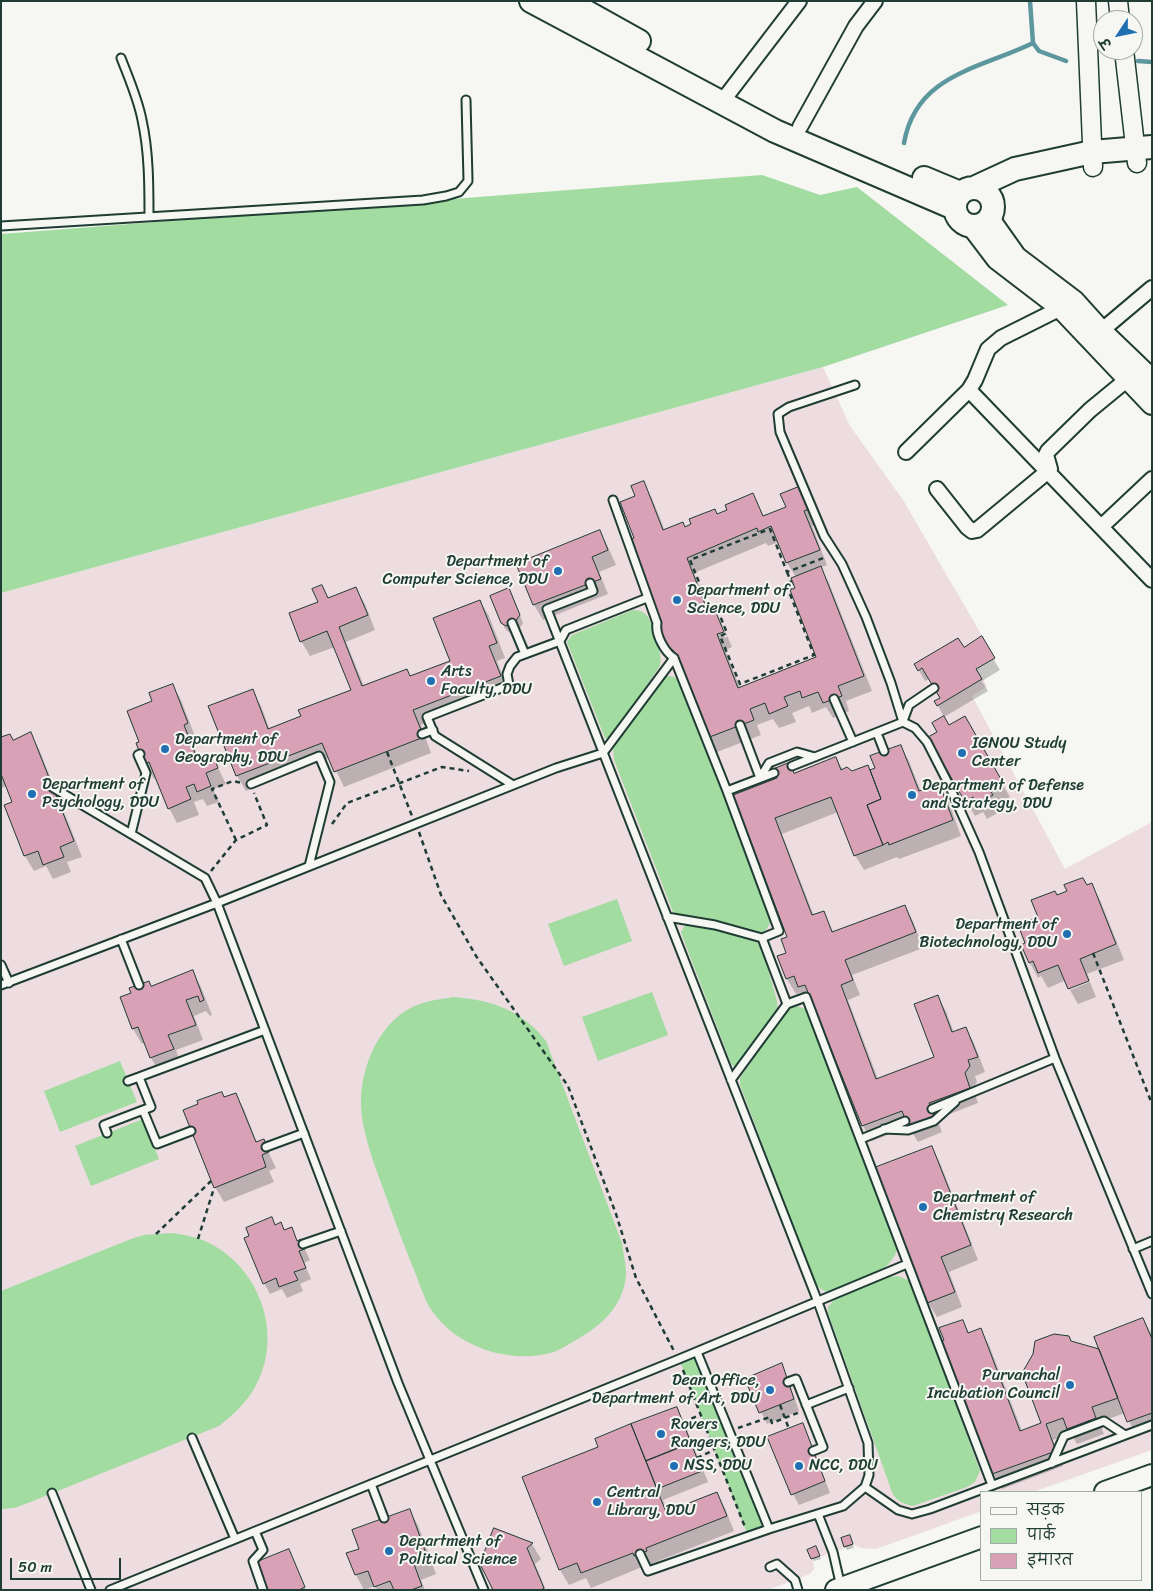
<!DOCTYPE html>
<meta charset="utf-8">
<style>
body{margin:0}
#map{position:relative;width:1153px;height:1591px;overflow:hidden;background:#f6f6f2;font-family:Sriracha,"Playpen Sans Deva",sans-serif}
canvas{display:block}
.frame{position:absolute;inset:0;border:2px solid #1f3d34;pointer-events:none}
.legend{position:absolute;left:980px;top:1491px;width:162px;height:90px;box-sizing:border-box;background:#f6f6f2;border:1px solid #a0aca6;margin:0;padding:6px 9px;list-style:none;font-size:15px;color:#1f3d34}
.legend li{display:flex;align-items:center;gap:10px;height:25px}
.legend b{width:25px;border:1px solid #a0aca6}
.north{position:absolute;left:1093px;top:10px;width:50px;height:50px;box-sizing:border-box;background:#f6f6f2;border:1px solid #a0aca6;border-radius:50%;rotate:236deg;font-size:14px;font-weight:700;line-height:20px;text-align:center;color:#1f3d34}
.north::after{content:'';display:block;margin:auto;width:18px;height:22px;background:#1f6fb2;clip-path:polygon(50% 0,100% 100%,50% 72%,0 100%)}
.scale{position:absolute;left:10px;top:1558px;width:111px;height:22px;box-sizing:border-box;border:2px solid #1f3d34;border-top:0;padding-left:6px;font-size:15px;line-height:18px;white-space:nowrap;color:#1f3d34;-webkit-text-stroke:4px #f6f6f2;paint-order:stroke}
</style>
<div id="map">
<canvas width="1153" height="1591"></canvas>
<div class="frame"></div>
<ul class="legend">
<li><b style="height:6px;background:#f6f6f2"></b>सड़क</li>
<li><b style="height:14px;background:#a2dca1"></b>पार्क</li>
<li><b style="height:14px;background:#d8a1b5"></b>इमारत</li>
</ul>
<div class="north">उ</div>
<div class="scale">50 m</div>
</div>
<script>
const c = document.querySelector('canvas').getContext('2d');
c.lineJoin = 'round';
function paint(path, color) {
  c.fillStyle = color;
  c.fill(path, 'evenodd');
}
function strokePath(path, color, width, dash) {
  c.strokeStyle = color;
  c.lineWidth = width;
  c.lineCap = dash ? 'butt' : 'round';
  c.setLineDash(dash || []);
  c.stroke(path);
}
function drawText(font, color, halo, rows, align = 'center') {
  c.font = font + ' Sriracha,sans-serif';
  c.lineWidth = 4;
  c.setLineDash([]);
  c.textBaseline = 'middle';
  c.strokeStyle = halo;
  c.fillStyle = color;
  for (const [text, x, y, turn = 0] of rows) {
    c.save();
    c.translate(x, y);
    c.rotate((+turn || 0) * Math.PI / 180);
    c.textAlign = isNaN(turn) ? turn : align;
    if (halo) c.strokeText(text, 0, 0);
    c.fillText(text, 0, 0);
    c.restore();
  }
}
const built = new Path2D(`
 M823,367L850,426L903,500L995,658L977,669L987,686L972,696L1065,869L1152,822V1450L1033,1492H982V1511L876,1549L861,1548L854,1545L813,1559L814,1569L810,1574L768,1590H1V593Z`);
const green = new Path2D(`
 M762,175L820,195L857,187L1008,305L823,367L1,593V234Z
 M633,610C639,610 643,611 647,616C654,624 663,656 660,666L615,731L607,739L605,738L567,642L572,635Z
 M667,676C676,676 678,679 682,686L771,916C770,926 767,932 757,934L681,916L673,912L614,760L613,746L662,680Z
 M617,899L632,941L564,966L548,924Z
 M688,924L748,937L757,942L760,947L764,956L777,1001L778,1012L740,1064L736,1067L732,1065L730,1061L683,938L681,932L685,925Z
 M652,992L668,1035L598,1061L582,1017Z
 M453,997C492,1000 522,1010 546,1041L622,1243C623,1252 626,1263 626,1273C625,1301 606,1322 584,1335C574,1341 564,1348 554,1352C510,1365 455,1347 430,1308C423,1296 419,1282 414,1270C406,1250 398,1230 391,1210C380,1178 362,1138 361,1105C360,1066 381,1017 420,1004C431,1000 443,999 453,997Z
 M796,1006L806,1009L810,1014L897,1250C889,1275 855,1282 832,1292C823,1292 819,1289 814,1280L740,1085V1078L785,1012L789,1008Z
 M120,1061L137,1102L60,1132L44,1091Z
 M143,1119L159,1159L91,1186L75,1146Z
 M172,1233C185,1235 198,1237 209,1243C261,1269 284,1336 255,1387C246,1403 234,1414 219,1426L28,1503L14,1508L1,1509V1291L131,1239L144,1235Z
 M898,1276L910,1281L914,1290L980,1471L975,1482L967,1487L913,1506C903,1504 896,1501 892,1492L828,1313V1307L835,1299L889,1277Z
 M697,1352L769,1529L748,1536L679,1359Z`);
const shadow = new Path2D(`
 M643,483L652,498L665,531L685,528L728,511L753,495L764,517L787,508L799,488L817,524L812,526L827,565L820,568L829,583L872,691L846,701L849,711L833,718L826,707L812,713L809,706L792,713L796,722L779,728L773,719L757,725L761,735L717,752L708,737L668,652L664,629L636,539V497ZM779,542L787,563L796,577L818,657L740,688L725,650L732,647L723,626L727,637L725,638L720,626H723L714,611L710,613L694,573L766,543L768,546Z
 M600,532L608,547L616,565L599,572L608,594L543,620L534,605L518,565Z
 M356,589L365,604L375,630L346,642L364,686L410,677L451,662L480,601L489,616L505,658L497,661L508,691L421,725L431,753L344,787L330,758L246,791L237,776L210,707L252,691L261,706L270,730L303,717L352,691L335,647L310,656L301,641L329,599Z
 M513,597L523,623L519,629L510,633L506,630L502,623Z
 M981,638L1000,670L982,681L988,691L944,717L936,702L941,698L929,679L925,681L916,665L963,648Z
 M172,685L181,700L196,739L191,741L200,761L212,756L226,784L213,789L219,802L207,806L203,799L194,802L199,815L177,823L169,808L157,778L154,779L145,764L141,742L154,702Z
 M964,718L1010,797L997,804L1001,811L987,819L983,812L975,816L930,737Z
 M30,734L39,749L82,857L67,862L71,872L53,879L46,866L34,871L25,856L6,806L14,803L7,786L1,788V739L13,741Z
 M900,746L909,761L921,792L939,785L948,800L961,836L899,859L897,857L864,870L855,855L838,812L782,834L814,916L823,912L834,933L904,906L913,921L923,948L852,975L860,995L848,1000L878,1079L936,1058L937,996L946,1011L954,1033L966,1028L974,1043L985,1072L975,1076L977,1082L973,1088L978,1103L937,1119L942,1132L918,1142L909,1127L872,1141L863,1126L813,1000L808,1002L802,992L796,994L787,979L779,957L787,954L788,937L735,796L778,779L790,764L795,774L836,758L843,770L852,772L870,771L876,769Z
 M1091,885L1100,900L1124,960L1087,974L1090,980L1069,989L1066,980L1048,988L1041,976L1038,978L1030,963L1027,944L1040,918L1057,896Z
 M193,972L201,987L212,1015L210,1016L206,1011L194,1016L203,1040L176,1050L181,1065L160,1073L151,1058L145,1043L142,1044L133,1029L122,998Z
 M1090,982L1096,997L1078,1004L1070,990Z
 M235,1094L244,1109L257,1143L263,1141L276,1168L269,1171L274,1182L224,1202L215,1187L200,1105Z
 M932,1148L940,1163L978,1260L949,1272L962,1307L937,1317L928,1302Z
 M281,1224L285,1231L291,1229L298,1242L301,1241L310,1260L304,1263L311,1279L300,1284L303,1291L287,1298L282,1289L270,1294L264,1283L275,1226Z
 M1143,1319L1152,1335V1431L1137,1436L1125,1413L1099,1422L1104,1434L1077,1444L1071,1433L1053,1440L1063,1466L1002,1489L994,1474L941,1343L945,1341L962,1321L970,1334L980,1330L989,1345L1022,1431L1042,1424L1071,1342L1101,1351Z
 M781,1365L787,1376L799,1411L767,1424L746,1380Z
 M676,1409L683,1420L708,1482L663,1500L668,1513L717,1493L725,1508L734,1531L653,1563L655,1567L644,1571L642,1567L591,1588L586,1578L569,1585L560,1570L524,1478L600,1448L597,1439Z
 M802,1425L808,1436L830,1493L799,1505L793,1494Z
 M409,1510L418,1525L436,1574L421,1580L425,1590H377L375,1586L364,1590L356,1575L348,1554L361,1549Z
 M495,1530L532,1544L541,1559L535,1564L546,1590H494Z
 M842,1539L851,1540L854,1548L847,1550Z
 M288,1551L306,1590H269Z
 M817,1551L821,1559L814,1561L812,1558Z`);
const stream = new Path2D(`
 M1030,1L1033,43L1039,51L1066,61
 M1138,61L1152,62
 M904,143C916,74 980,69 1033,43`);
const building = new Path2D(`
 M644,481L663,530L683,522L685,527L691,524L689,519L715,509L717,514L727,510L725,505L753,493L763,516L786,507L780,494L800,486L809,509L804,511L820,550L786,563L771,526L758,532L757,528L687,558L708,612L715,610L724,632L717,634L738,688L816,657L790,590L795,588L791,578L821,566L864,676L838,686L842,696L823,703L818,692L802,698L800,691L784,697L788,706L769,714L765,703L750,709L754,720L707,738L673,650L667,652L659,630L662,628L628,541L634,538L620,502L635,496L631,486Z
 M600,530L608,550L592,557L601,579L533,605L516,564Z
 M322,585L328,598L356,587L368,615L339,627L362,686L407,669L410,676L450,661L433,618L480,600L497,643L489,646L501,676L413,710L424,737L334,772L322,743L236,776L208,706L253,689L268,729L301,716L298,710L351,690L327,631L300,642L289,613L318,602L312,589Z
 M509,588L520,615L515,622L506,626L501,623L490,596Z
 M982,636L995,658L976,669L982,679L937,706L934,701L940,698L922,668L918,671L914,664L958,638L964,647Z
 M173,684L188,723L184,725L198,761L213,755L218,768L206,773L211,786L197,792L194,784L186,787L191,799L168,809L149,762L144,764L136,743L139,742L127,711L152,701L149,693Z
 M944,716L949,725L965,716L1002,781L989,789L993,795L977,804L973,797L965,802L928,737L937,732L932,723Z
 M31,732L74,841L60,847L64,857L43,865L38,851L24,856L4,805L12,802L1,774V737L10,734L13,740Z
 M901,745L919,791L939,783L953,820L889,845L888,842L883,845L867,805L881,799L870,770L875,768L870,756Z
 M836,757L841,770L847,767L852,771L868,765L881,799L867,805L883,845L854,856L831,797L775,818L812,915L824,911L832,932L905,905L916,932L845,960L853,980L841,985L876,1079L934,1057L914,1004L938,995L952,1032L966,1027L978,1057L968,1060L970,1066L965,1073L970,1088L929,1103L935,1117L908,1127L902,1111L862,1126L805,985L798,987L794,976L786,979L777,956L786,953L781,939L787,937L733,795L777,778L773,769L790,762L794,773Z
 M1083,878L1087,885L1092,883L1116,944L1080,959L1089,981L1068,989L1058,965L1038,973L1033,961L1029,963L1021,945L1025,943L1018,925L1038,917L1031,900L1055,891L1057,895L1067,891L1064,885Z
 M193,970L204,1000L200,1002L198,996L186,1000L196,1025L168,1035L174,1049L150,1058L138,1027L132,1029L120,997L131,993L129,988L149,981L151,986Z
 M222,1092L224,1097L236,1093L256,1142L264,1139L269,1152L262,1155L266,1167L214,1188L183,1110L198,1104L197,1101Z
 M932,1146L971,1245L941,1257L955,1292L927,1303L874,1168Z
 M272,1217L275,1225L281,1222L284,1230L292,1227L297,1241L301,1239L305,1249L299,1251L306,1268L294,1272L298,1280L279,1287L276,1278L263,1284L244,1238L249,1236L246,1228Z
 M1143,1318L1152,1339V1413L1127,1422L1094,1337Z
 M963,1320L968,1333L981,1328L1020,1431L1041,1423L1022,1373L1033,1354L1035,1341L1054,1334L1069,1336L1071,1341L1099,1349L1118,1398L1092,1407L1096,1418L1067,1429L1063,1418L1046,1424L1056,1451L992,1474L940,1342L944,1340L939,1328Z
 M782,1363L794,1399L759,1413L745,1379Z
 M677,1407L691,1443L646,1461L631,1424Z
 M803,1423L825,1481L791,1495L767,1437Z
 M631,1424L666,1512L717,1492L727,1516L646,1548L647,1551L634,1556L633,1553L581,1573L577,1563L559,1570L522,1477L598,1447L595,1439Z
 M691,1443L702,1471L657,1489L646,1461Z
 M410,1509L428,1559L414,1564L422,1586L411,1590H394L390,1581L374,1587L368,1571L355,1575L346,1553L359,1549L352,1530Z
 M494,1528L533,1543L527,1548L544,1588L541,1590H493L480,1564Z
 M850,1535L853,1544L844,1547L841,1538Z
 M816,1546L820,1556L811,1559L807,1550Z
 M289,1549L305,1587L299,1590H268L257,1562Z`);
const path = new Path2D(`
 M787,572L793,587L788,589L814,655L740,684L720,636L727,633L716,606L710,609L690,560L770,529L787,572L826,557
 M387,752L412,816
 M332,824L347,803L400,783L442,767L469,771
 M419,832L441,895L476,956L568,1086L616,1214L636,1278L674,1351
 M236,840L212,789L233,781L242,783
 M211,871L236,840L267,825L254,793
 M1093,953L1152,1104
 M156,1234L211,1181
 M198,1239L214,1188
 M683,1370L745,1527
 M780,1405L789,1429
 M683,1422L700,1415
 M738,1428L770,1417L772,1423L800,1412
 M697,1458L714,1450`);
const service = new Path2D(`
 M121,58C129,79 138,99 142,120C149,152 149,185 149,217
 M1,226L423,200L446,196L459,192L468,181L466,100
 M855,385L789,407L778,414L780,432L824,536L842,564L866,617L891,683L903,722
 M613,500L657,623C655,635 665,652 674,658L727,791L779,931L762,938L787,1004L806,997L992,1485
 M590,583L593,591L547,609L818,1302L868,1443L869,1475L865,1487L843,1506L769,1529L648,1571L640,1554
 M512,623L525,654
 M834,699L853,742
 M903,721L909,705L934,688
 M740,725L760,778
 M877,733L884,751
 M422,734L433,730
 M792,766L903,722L915,728L927,742L948,783L979,852L1055,1058L1152,1294
 M760,778L769,763L797,752L815,757
 M251,784L319,756L330,782L309,866
 M513,785L435,736L427,717L509,685L507,674L510,666L517,657L560,641L566,630L647,598
 M52,787L205,878L217,903L398,1383L484,1590
 M727,791L774,773
 M131,834L146,773L138,755L140,754
 M667,917L715,925L762,938
 M121,939L139,985
 M1,965L9,983
 M1,985L217,903L556,768L603,753L674,658
 M731,1080L787,1004
 M128,1081L139,1077
 M932,1109L1055,1058
 M143,1110L157,1144L191,1131
 M884,1129L908,1130L934,1121L955,1102
 M107,1133L104,1125L151,1107L139,1077L265,1030
 M861,1139L905,1121
 M266,1147L304,1133
 M303,1244L341,1231
 M1133,1249L1152,1241
 M697,1352L769,1529
 M788,1382L796,1379L823,1447L813,1451
 M806,1405L849,1388
 M192,1438L235,1539
 M1052,1463L1064,1436L1104,1421L1125,1435
 M371,1484L384,1518
 M865,1487L898,1510L912,1514L930,1509L1152,1425
 M52,1493L91,1590
 M818,1514L833,1552L841,1587
 M255,1531L263,1550L253,1561L263,1590
 M770,1567L777,1564L795,1580L798,1590
 M110,1590L679,1359L907,1264`);
const minor = new Path2D(`
 M721,103L799,1
 M800,127L856,26L875,1
 M1101,331L1152,288
 M969,390L1152,580
 M906,452L969,390L975,380L988,349L1001,338L1067,305
 M937,489L967,527L972,531L977,530L1047,472L1050,469L1046,455L1048,451L1090,410L1135,373
 M1101,527L1152,479`);
const tertiary = new Path2D(`
 M1086,1L1093,167
 M1118,1L1120,20
 M1124,50L1137,163`);
const secondary = new Path2D(`
 M989,219L1016,257L1074,301L1101,331L1152,380
 M972,226L997,259L1061,308L1152,404
 M1105,1492L1152,1475
 M836,1590L982,1537`);
const primary = new Path2D(`
 M531,1L775,131L954,208
 M567,1L639,41
 M924,178L960,193
 M976,187L1015,169L1092,152L1152,147
 M955 207a19 19 0 1 1 38 0a19 19 0 1 1-38 0Z`);
const markers = [
 [558,571,5,"#1f6fb2"],
 [677,600,5,"#1f6fb2"],
 [431,681,5,"#1f6fb2"],
 [165,749,5,"#1f6fb2"],
 [962,753,5,"#1f6fb2"],
 [32,794,5,"#1f6fb2"],
 [912,795,5,"#1f6fb2"],
 [1067,934,5,"#1f6fb2"],
 [923,1207,5,"#1f6fb2"],
 [1070,1385,5,"#1f6fb2"],
 [770,1390,5,"#1f6fb2"],
 [661,1434,5,"#1f6fb2"],
 [674,1466,5,"#1f6fb2"],
 [799,1466,5,"#1f6fb2"],
 [597,1502,5,"#1f6fb2"],
 [389,1551,5,"#1f6fb2"]
];
const poiNames = [
 ["Department of",548,562,"right"],
 ["Computer Science, DDU",548,580,"right"],
 ["Department of",687,591],
 ["Science, DDU",687,609],
 ["Arts",441,672],
 ["Faculty, DDU",441,690],
 ["Department of",175,740],
 ["Geography, DDU",175,758],
 ["IGNOU Study",972,744],
 ["Center",972,762],
 ["Department of",42,785],
 ["Psychology, DDU",42,803],
 ["Department of Defense",922,786],
 ["and Strategy, DDU",922,804],
 ["Department of",1057,925,"right"],
 ["Biotechnology, DDU",1057,943,"right"],
 ["Department of",933,1198],
 ["Chemistry Research",933,1216],
 ["Purvanchal",1060,1376,"right"],
 ["Incubation Council",1060,1394,"right"],
 ["Dean Office,",760,1381,"right"],
 ["Department of Art, DDU",760,1399,"right"],
 ["Rovers",671,1425],
 ["Rangers, DDU",671,1443],
 ["NSS, DDU",684,1466],
 ["NCC, DDU",809,1466],
 ["Central",607,1493],
 ["Library, DDU",607,1511],
 ["Department of",399,1542],
 ["Political Science",399,1560]
];
paint(built, '#eddce0');
paint(green, '#a2dca1');
paint(shadow, '#0003');
strokePath(stream, '#5d979e', 4.5);
paint(building, '#d8a1b5');
strokePath(building, '#1f3d34', 1);
strokePath(service, '#1f3d34', 11);
strokePath(minor, '#1f3d34', 18);
strokePath(tertiary, '#1f3d34', 21);
strokePath(secondary, '#1f3d34', 24);
strokePath(primary, '#1f3d34', 26);
strokePath(path, '#1f3d34', 2.5, [5, 4]);
strokePath(service, '#f6f6f2', 7);
strokePath(minor, '#f6f6f2', 14);
strokePath(tertiary, '#f6f6f2', 18);
strokePath(secondary, '#f6f6f2', 20);
strokePath(primary, '#f6f6f2', 22);
for (const [x, y, r, color] of markers) {
  const dot = new Path2D();
  dot.arc(x, y, r, 0, 2 * Math.PI);
  c.fillStyle = color;
  c.fill(dot);
  strokePath(dot, '#f6f6f2', 2);
}
drawText('16px', '#1f3d34', '#f6f6f2', poiNames, 'left');
</script>
